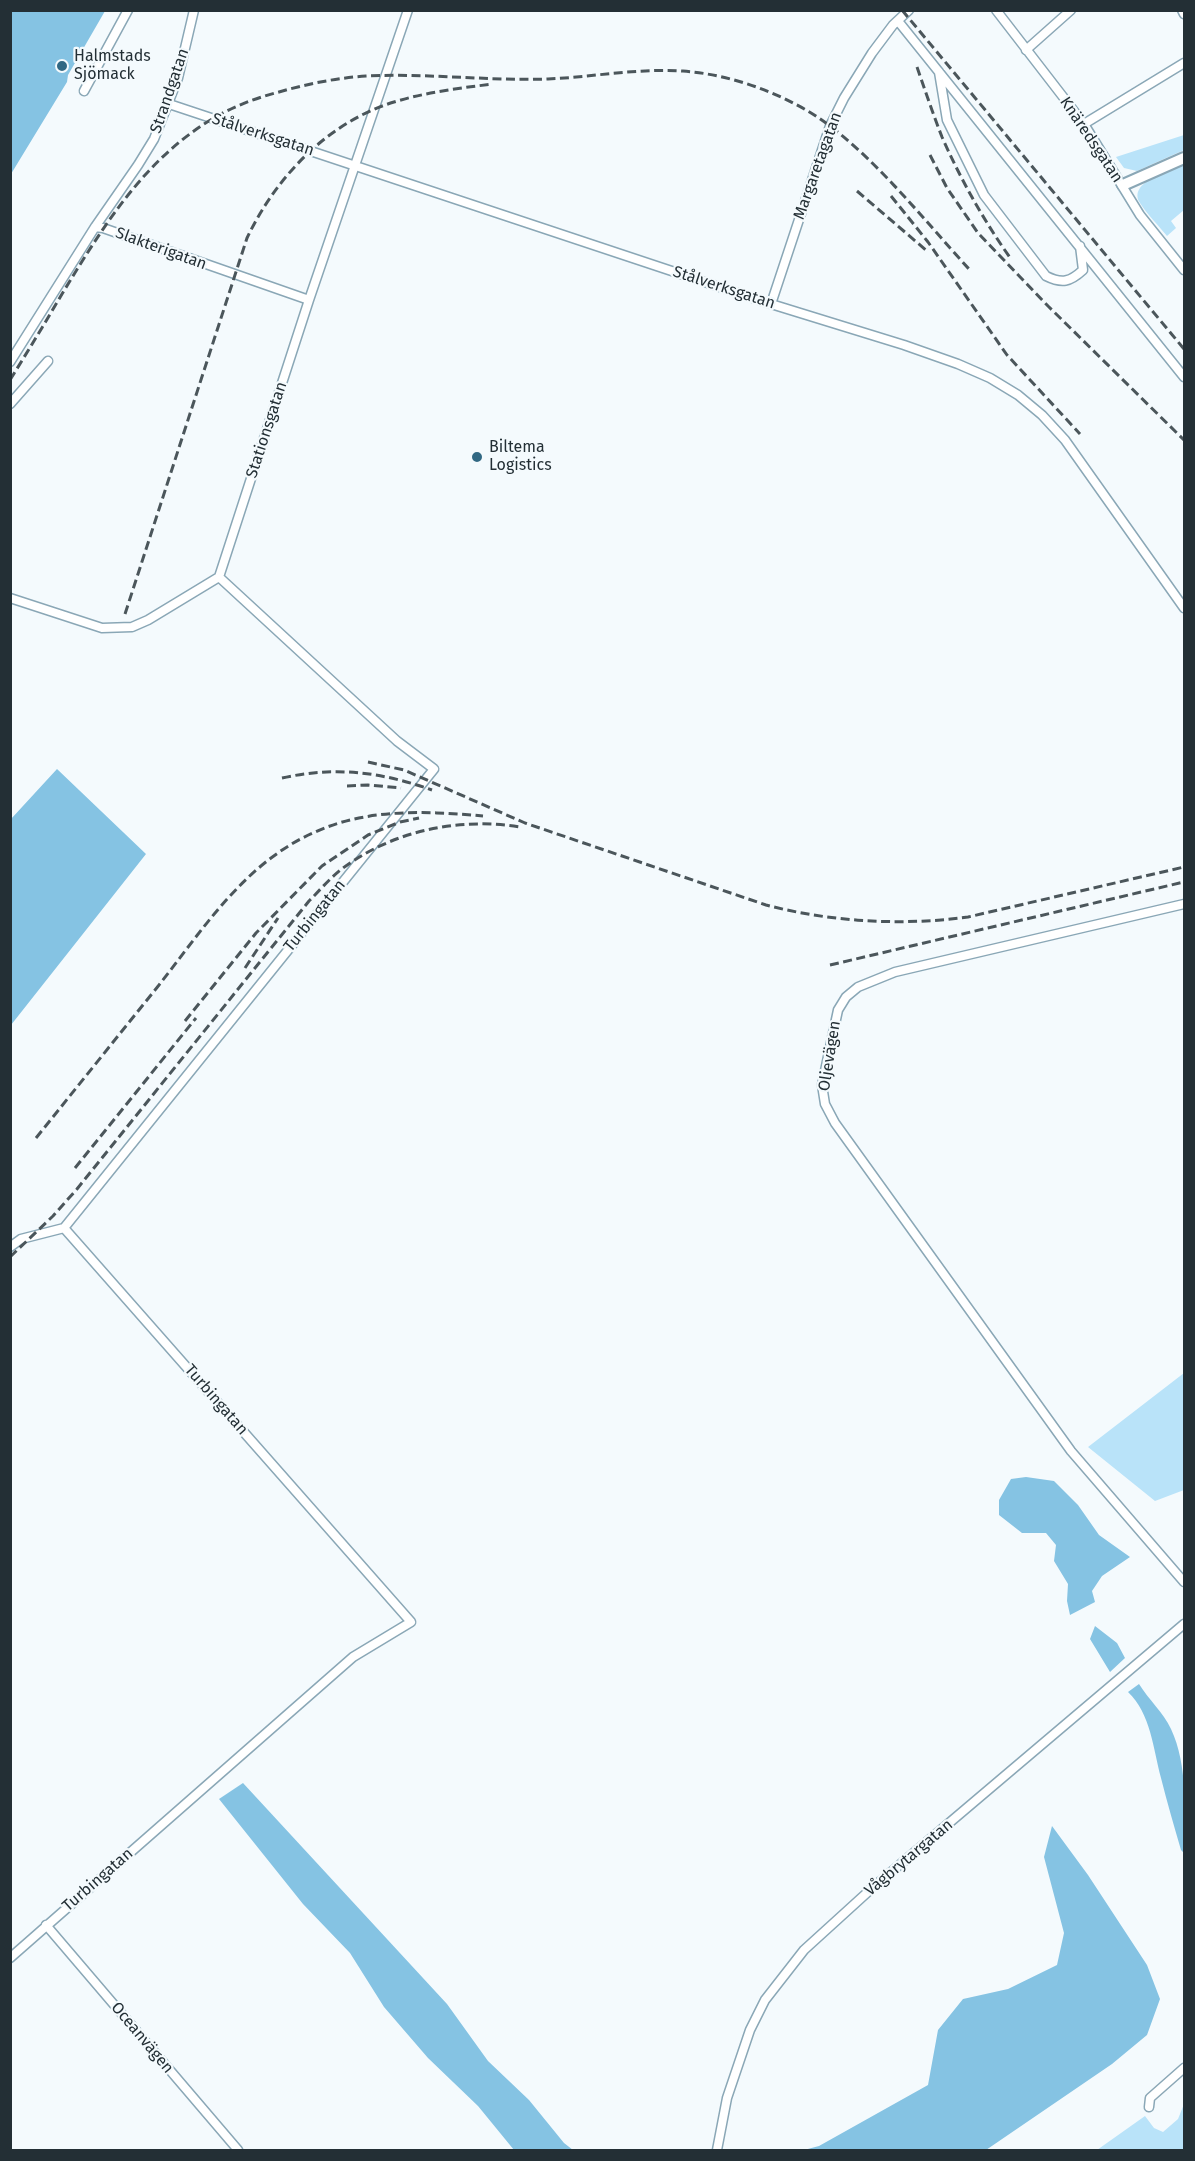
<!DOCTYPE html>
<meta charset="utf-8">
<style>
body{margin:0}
#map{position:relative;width:1195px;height:2161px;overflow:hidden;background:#f4fafd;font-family:"Fira Sans",sans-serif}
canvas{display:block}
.frame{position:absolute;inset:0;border:12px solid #232f35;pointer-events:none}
</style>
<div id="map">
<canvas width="1195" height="2161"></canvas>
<div class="frame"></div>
</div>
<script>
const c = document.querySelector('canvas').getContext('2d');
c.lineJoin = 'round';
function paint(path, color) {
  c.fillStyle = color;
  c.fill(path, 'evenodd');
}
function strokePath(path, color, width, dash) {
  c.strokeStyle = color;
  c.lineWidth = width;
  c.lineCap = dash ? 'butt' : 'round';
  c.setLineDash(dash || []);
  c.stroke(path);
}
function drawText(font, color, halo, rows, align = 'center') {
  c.font = font + ' "Fira Sans",sans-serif';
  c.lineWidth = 4.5;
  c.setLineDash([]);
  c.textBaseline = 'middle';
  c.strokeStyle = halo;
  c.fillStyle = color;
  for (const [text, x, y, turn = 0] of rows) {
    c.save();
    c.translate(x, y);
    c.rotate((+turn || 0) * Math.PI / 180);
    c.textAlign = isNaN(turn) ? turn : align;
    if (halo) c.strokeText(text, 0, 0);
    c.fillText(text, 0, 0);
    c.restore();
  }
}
const green = new Path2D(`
 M1184,135V150L1137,171L1124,168L1116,157Z
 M1184,164V210L1171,221L1176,228L1167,236C1159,226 1147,214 1140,203C1127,182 1171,170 1184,164Z
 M1184,1373V1490L1155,1501L1088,1447Z
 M1184,2104V2150H1097L1145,2116L1154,2128L1163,2132L1178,2119Z`);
const water = new Path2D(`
 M11,10L105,11L68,75L67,82L11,174Z
 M57,769L146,854L11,1025V819Z
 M1026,1477L1054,1481L1078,1505L1099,1535L1130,1557L1102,1576L1092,1591L1095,1602L1070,1615L1067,1601L1068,1584L1054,1561L1056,1545L1046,1533H1022L999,1515V1500L1011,1479Z
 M1095,1626L1117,1643L1125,1658L1110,1672L1090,1639Z
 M1139,1684C1149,1700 1163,1712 1171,1729C1188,1765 1185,1814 1184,1853L1181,1850C1174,1826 1167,1802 1161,1778C1153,1748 1151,1714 1128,1692Z
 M243,1783L447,2004L488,2061L529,2100L564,2143L573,2150H514L478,2106L428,2058L384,2007L350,1953L303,1904L219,1799Z
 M1052,1826L1088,1875L1147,1965L1160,1999L1147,2035L1112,2064L986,2150H804L819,2146L928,2085L938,2030L963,1999L1008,1989L1057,1965L1064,1933L1044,1857Z`);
const minor = new Path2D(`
 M996,10L1084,124L1140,215L1184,270
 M1182,10L1184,14
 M898,21L1184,377
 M1026,50L1071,10
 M939,72L947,120L984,195L1046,276C1062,284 1070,282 1083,270L1080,246
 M84,91L128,10
 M169,104L771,304L904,345L958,364L990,378L1018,395L1042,415L1065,440L1184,608
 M1084,124L1184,63
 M95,227L103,228L309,300
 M771,304L830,126L844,98L872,53L893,25L909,10
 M10,362L95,227L138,165L154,139L178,78L194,10
 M10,404L48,361
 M219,577L309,300L408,10
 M10,598L102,628L132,627L148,620L219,577
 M1184,904L895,972L858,987L846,997L838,1010L822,1085L825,1104L835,1123L1071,1451L1184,1582
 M10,1247L21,1239L64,1228
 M46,1925L238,2150
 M10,1958L353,1657L411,1622L64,1228L434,769L397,741L219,577
 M1149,2107L1150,2098L1184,2068
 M717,2150L727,2098L750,2030L765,2000L804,1950L870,1890L1184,1624`);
const tertiary = new Path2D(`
 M1123,185L1184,158`);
const rail = new Path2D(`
 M902,10L1184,349
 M917,67C925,90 933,114 942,137C961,180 984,221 1011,259
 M930,155L947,188L978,233L1048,306L1184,440
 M857,191L927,251
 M891,196L928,242L1007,355L1080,434
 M10,380C28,351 45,323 62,294C102,228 145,158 214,118C234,106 256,98 279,92C307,84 336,78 366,76C426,73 487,81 548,79C593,77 638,68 683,71C722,74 761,86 795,104C858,135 921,217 969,269
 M125,614L247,238C276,177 328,122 394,102C427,92 460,88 493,84
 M368,762L404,770L525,823L766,905C831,922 902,926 968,917L1184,867
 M282,778C336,766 381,772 432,790
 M347,786L368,785L401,788
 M830,965L1184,882
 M245,968L278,918
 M185,1021L256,933L322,866L368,835L400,822L419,818
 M36,1138C77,1087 118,1036 159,985C203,929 245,863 313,833C366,808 426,811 483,816
 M75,1168L196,1018
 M10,1257L53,1216L77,1189L309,901C320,890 330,878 343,868C393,831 458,817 520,827`);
const markers = [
 [62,66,6,"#316883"],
 [477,457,6,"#316883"]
];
const poiNames = [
 ["Halmstads",74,57],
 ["Sjömack",74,75],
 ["Biltema",489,448],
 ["Logistics",489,466]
];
const streetNames = [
 ["Strandgatan",170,91,-71],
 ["Stålverksgatan",263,135,18],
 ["Knäredsgatan",1091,140,56],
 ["Margaretagatan",818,166,-70],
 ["Slakterigatan",161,249,20],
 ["Stålverksgatan",724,288,18],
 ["Stationsgatan",267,430,-72],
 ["Turbingatan",315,916,-51],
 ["Oljevägen",830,1056,-81],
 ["Turbingatan",216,1400,49],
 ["Vågbrytargatan",909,1858,-40],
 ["Turbingatan",98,1880,-41],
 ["Oceanvägen",142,2038,50]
];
paint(green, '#b9e3f9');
paint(water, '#85c3e3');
strokePath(minor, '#8aa7b6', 11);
strokePath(tertiary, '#8aa7b6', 14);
strokePath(minor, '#fff', 8);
strokePath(tertiary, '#fff', 10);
strokePath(rail, '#4b565b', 3, [9, 4.5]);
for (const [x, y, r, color] of markers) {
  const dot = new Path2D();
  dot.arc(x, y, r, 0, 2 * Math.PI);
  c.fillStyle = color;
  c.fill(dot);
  strokePath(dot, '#f4fafd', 2);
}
drawText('16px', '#232f35', '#f4fafd', poiNames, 'left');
drawText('16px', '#232f35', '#f4fafd', streetNames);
</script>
